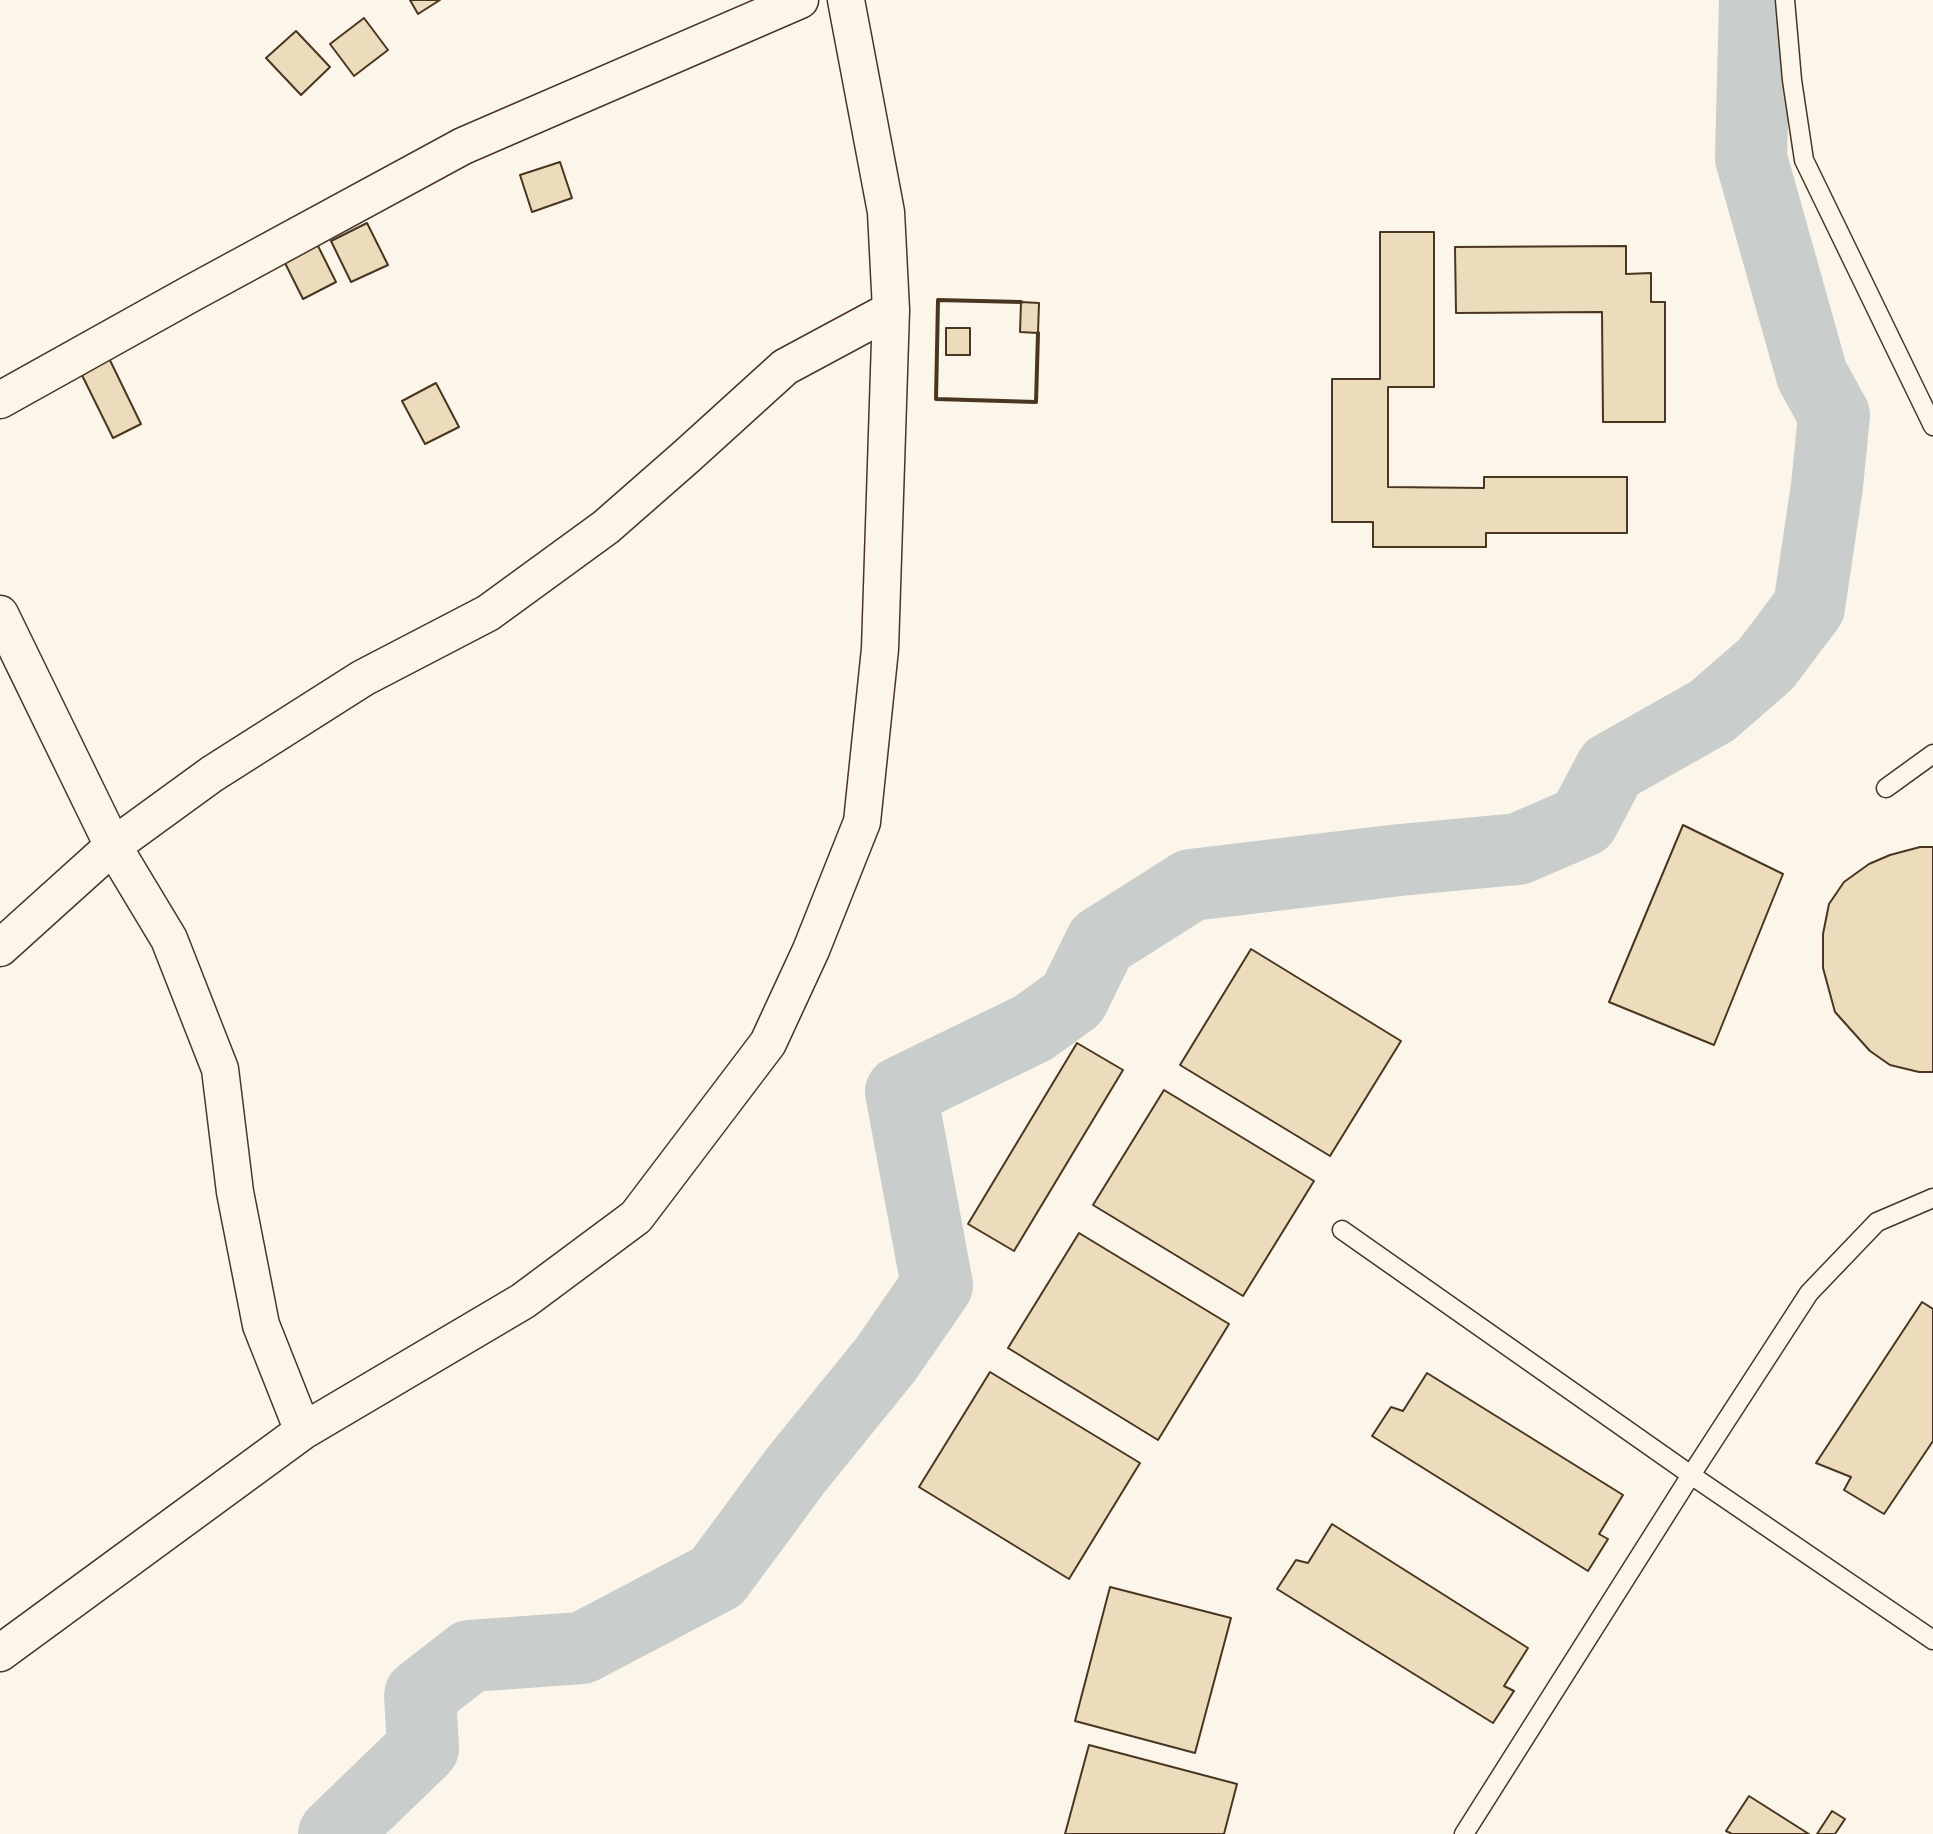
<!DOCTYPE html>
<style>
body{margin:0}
canvas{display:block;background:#fbf6e9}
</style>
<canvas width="1933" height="1834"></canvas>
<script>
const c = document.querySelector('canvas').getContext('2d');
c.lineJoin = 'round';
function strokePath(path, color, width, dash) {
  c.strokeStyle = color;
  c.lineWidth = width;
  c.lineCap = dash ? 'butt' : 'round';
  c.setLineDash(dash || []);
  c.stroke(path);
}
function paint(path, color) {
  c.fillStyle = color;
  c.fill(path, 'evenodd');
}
const river = new Path2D(`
 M334,1834L423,1748L420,1695L470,1656L582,1648L717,1577L796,1470L886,1359L937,1285L901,1092L1033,1028L1073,999L1101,942L1191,885L1400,860L1518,849L1583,821L1611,768L1712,711L1766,664L1809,607L1827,486L1834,415L1812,375L1751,158L1755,0`);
const building = new Path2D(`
 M410,0H440L418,14Z
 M364,18L388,50L354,76L330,44Z
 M296,31L330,67L301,95L266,58Z
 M560,162L572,198L532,212L520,175Z
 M367,223L388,265L351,282L331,241Z
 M1380,232H1434V387H1388V487L1484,488V477H1627V533H1486V547H1373V522H1332V379H1380Z
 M313,236L336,282L303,299L280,253Z
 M1626,246V274L1651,273V302H1665V422H1603L1602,312L1456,313L1455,247Z
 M1021,302L1039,303L1038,333L1020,332Z
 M946,328H970V355H946Z
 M105,350L141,424L113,438L76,363Z
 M436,383L459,427L425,444L402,401Z
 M1683,825L1783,874L1714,1045L1609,1002Z
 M1920,847H1933V1072H1919L1890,1065L1870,1051L1835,1012L1823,968V934L1829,904L1844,882L1869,864L1890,855Z
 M1251,949L1401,1041L1330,1156L1180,1065Z
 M1077,1043L1123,1070L1014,1251L968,1224Z
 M1164,1090L1314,1181L1243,1296L1093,1205Z
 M1079,1233L1229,1324L1158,1440L1008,1348Z
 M1922,1302L1933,1309V1441L1884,1514L1844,1490L1851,1477L1816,1463Z
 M990,1372L1140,1463L1069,1579L919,1487Z
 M1427,1373L1623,1495L1599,1534L1608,1539L1588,1571L1372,1436L1391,1407L1403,1411Z
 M1332,1524L1528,1648L1504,1686L1514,1691L1493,1723L1277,1589L1296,1560L1308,1563Z
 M1110,1587L1231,1618L1195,1753L1075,1721Z
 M1089,1745L1237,1784L1224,1834H1065Z
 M1749,1796L1809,1834H1732L1726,1831Z
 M1832,1811L1845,1819L1835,1834H1817Z`);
const lane = new Path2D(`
 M1785,0L1792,80L1804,160L1933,426
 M1886,788L1933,754
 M1342,1230L1691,1475L1933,1640
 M1464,1834L1691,1475L1809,1293L1877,1222L1933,1198`);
const street = new Path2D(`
 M0,400L192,293L463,146L800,0
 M0,614L113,846L169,939L220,1069L235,1192L261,1325L303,1431
 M0,948L113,846L212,774L363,678L488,613L606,527L687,456L785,367L891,310
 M0,1653L303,1431L523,1301L636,1217L768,1043L811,950L862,822L880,649L891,310L886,212L846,0`);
const wall = new Path2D(`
 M1021,302L938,300L936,399L1036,402L1038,333`);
strokePath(river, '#c9cecd', 72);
paint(building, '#ecdcbc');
strokePath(building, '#4a3520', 2);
strokePath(lane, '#4a3520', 21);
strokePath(street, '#4a3520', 39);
strokePath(lane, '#fbf6e9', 18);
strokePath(street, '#fbf6e9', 36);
strokePath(wall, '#4a3520', 4);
</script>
